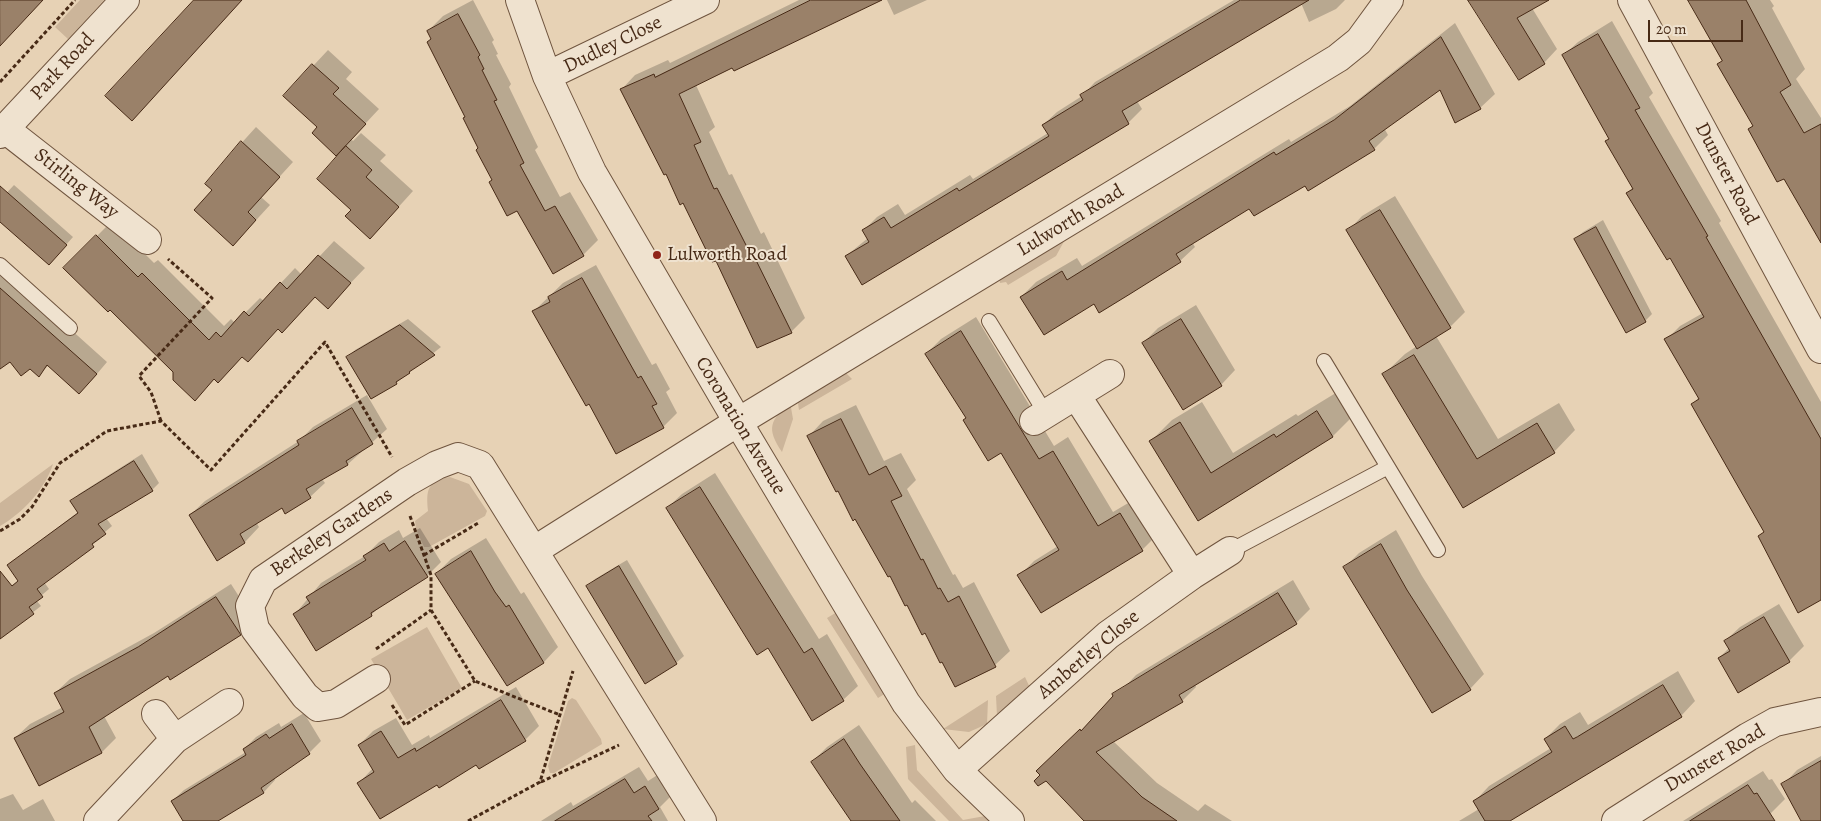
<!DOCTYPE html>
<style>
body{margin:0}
#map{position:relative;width:1821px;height:821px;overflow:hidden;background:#e7d2b5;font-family:Alegreya,serif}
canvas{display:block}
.scale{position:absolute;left:1648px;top:20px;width:95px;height:22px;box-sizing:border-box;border:2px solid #472a16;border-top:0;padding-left:6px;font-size:15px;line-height:18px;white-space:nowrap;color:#472a16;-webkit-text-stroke:4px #efe2cf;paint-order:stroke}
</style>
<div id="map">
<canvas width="1821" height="821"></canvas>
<div class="scale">20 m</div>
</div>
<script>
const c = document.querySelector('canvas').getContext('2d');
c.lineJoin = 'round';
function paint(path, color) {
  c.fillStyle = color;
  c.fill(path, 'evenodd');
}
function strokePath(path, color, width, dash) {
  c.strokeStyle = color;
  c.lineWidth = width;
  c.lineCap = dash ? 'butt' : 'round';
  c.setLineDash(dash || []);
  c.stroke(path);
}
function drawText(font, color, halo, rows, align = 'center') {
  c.font = font + ' Alegreya,serif';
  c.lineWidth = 4;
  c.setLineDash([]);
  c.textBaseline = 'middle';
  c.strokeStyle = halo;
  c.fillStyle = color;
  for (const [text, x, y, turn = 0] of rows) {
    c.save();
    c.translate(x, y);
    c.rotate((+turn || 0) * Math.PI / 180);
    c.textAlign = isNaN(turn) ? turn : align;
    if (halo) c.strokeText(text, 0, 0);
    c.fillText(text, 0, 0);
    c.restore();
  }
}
const green = new Path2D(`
 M80,0H104L68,39L55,27Z
 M1067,236L1056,256L1008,285L1006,282L1000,283L999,278Z
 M844,371L852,379L799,410L797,397Z
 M790,402L793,419L782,452C766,428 770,421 790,402Z
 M53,464C45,489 23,513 0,526V503Z
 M450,477L469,484L487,511L485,516L429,547H424L416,529L415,521L428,511C426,490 427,481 450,477Z
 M837,612L886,693L878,698L827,618Z
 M427,627L462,688L407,720L371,659Z
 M1025,677L1031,690L1011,709H1004L997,716L996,696Z
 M572,698L576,700L601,739L602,744L554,773H550L548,766L568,701Z
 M988,700L987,724L969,732L943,729Z
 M915,745L917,770L963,820L985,816L991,821H949L908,779L906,747Z`);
const shadow = new Path2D(`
 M195,0H242L132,120Z
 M473,0L494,40L492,42L498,54L496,55L511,84L509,87L538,147L535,150L560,197L570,192L598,240L583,255L518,209L493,179L428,31L443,16Z
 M799,0H874L696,85L715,127L709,132L729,175L732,174L761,234L764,232L805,318L791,332L716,260L621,90L635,75L668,60L670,63Z
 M887,0H927L894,15Z
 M1234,0H1345L1336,9L1309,22L1301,3L1137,101L1142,109L1128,123L862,283L846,256L868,238L864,230L877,217L898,204L905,215L970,175L973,179L1048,133L1043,125L1057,112L1082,96L1095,82Z
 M1472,0H1546L1532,8L1557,49L1544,63L1519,78Z
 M1690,0H1770L1774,6L1772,8L1805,69L1796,79L1821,118V242L1784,177L1749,129L1753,125L1718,65L1723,60Z
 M1612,21L1653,93L1649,97L1721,221L1719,223L1821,402V599L1760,536L1765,531L1693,404L1699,397L1666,340L1680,326L1703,313L1671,256L1627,193L1633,187L1607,141L1610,138L1564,55L1578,42Z
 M1455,23L1495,94L1480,108L1440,88L1384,128L1388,135L1374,149L1305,184L1250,207L1192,242L1195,247L1180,261L1094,302L1021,297L1036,282L1077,258L1082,266L1289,139L1291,142L1350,106Z
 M328,50L352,72L346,79L379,109L351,139L353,141L361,133L386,155L380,161L413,191L384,223L353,210L347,147L319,127L285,96Z
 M256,127L293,162L261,197L270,205L247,230L214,190L220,170L218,169Z
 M14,185L73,237L56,256L0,219V200Z
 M1395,196L1465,312L1450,327L1436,336L1498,439L1559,403L1575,430L1554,452L1463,507L1383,375L1405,354L1417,346L1348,231L1362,216Z
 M1603,220L1652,314L1645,321L1575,239L1583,232Z
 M112,221L154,263L158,260L224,326L231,319L235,323L260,298L264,301L295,268L302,275L334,241L365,268L342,292L316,296L243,356L218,382L215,378L195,399L174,372L110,309L65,268Z
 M596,265L652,365L656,363L670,389L666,392L677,413L663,427L617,452L590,403L533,312L563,283Z
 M0,266L107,362L91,381L49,365L38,375L30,368L10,360L0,367Z
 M1196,305L1235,370L1221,385L1143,343L1158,328Z
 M976,317L1054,446L1068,437L1113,512L1135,499L1157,535L1142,550L1019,576L1034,561L1058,546L1001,452L967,418L926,354L941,339Z
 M408,319L441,347L396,383L348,357L355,350Z
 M1339,391L1354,415L1333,436L1199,519L1151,441L1172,420L1202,402L1233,453L1296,414L1298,416Z
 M367,395L387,429L348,464L322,479L325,483L310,497L282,506L256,522L259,527L245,542L217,559L190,515L205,501L299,441L313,427Z
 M856,405L884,461L901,453L916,480L907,489L953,575L955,574L963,588L974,582L1010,651L995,665L925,632L809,436L823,421Z
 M142,454L159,483L152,490L106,518L112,526L99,537L100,539L44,582L49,589L36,600L41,606L0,638V594L19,580L8,566L78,512L72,501L79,494Z
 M715,473L819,639L827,634L858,686L843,700L769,647L667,508L682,494Z
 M420,528L441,562L427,576L382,605L371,615L295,614L321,583L365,556L379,542L399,530L403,538Z
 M1396,530L1422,576L1484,674L1470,689L1344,568L1359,553Z
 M486,538L521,594L524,592L558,647L544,662L508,684L436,574L451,559Z
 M627,560L684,656L676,663L645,682L588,587L595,579Z
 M1293,580L1310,609L1296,623L1195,684L1196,687L1182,701L1113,741L1157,783L1198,811L1205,804L1232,821H1110L1041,775L1052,757L1096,717L1136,675Z
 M231,584L254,620L240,634L168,675L104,716L116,738L102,752L40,785L15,738L30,724L63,707L55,693L70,679L154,633Z
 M1779,604L1804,646L1789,661L1719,658L1729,648L1725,641L1740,627Z
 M1678,671L1695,701L1681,716L1508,821H1459L1479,809L1475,801L1489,786L1551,748L1545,739L1560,724L1580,712L1588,725Z
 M516,687L539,726L525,740L437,783H359L373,768L359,745L373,731L396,718L412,745L429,735L430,738Z
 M304,713L321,741L309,753L274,777L275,780L264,792L216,821H185L172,801L184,790L246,752L244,749L256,737L279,723L281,727Z
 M859,725L912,803L915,800L936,821H853L812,762L827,747Z
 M1821,756V821H1809L1783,785L1797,770Z
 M639,767L648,781L659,774L672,795L660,807L668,821H541L571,802L573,806Z
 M1763,771L1769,780L1772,779L1785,799L1770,814L1758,821H1683Z
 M13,794L23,810L43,799L55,821H0V799Z`);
const building = new Path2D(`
 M0,0H43L0,46Z
 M194,0H242L132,121L105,96Z
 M811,0H882L734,71L732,68L679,94L701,142L694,145L714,189L717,188L747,247L749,246L792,333L757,348L716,261L712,262L683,203L680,205L666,174L664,175L620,89L654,74L655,77Z
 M1241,0H1309L1122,111L1129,124L862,285L845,256L869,242L862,230L884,217L891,228L957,188L959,191L1049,136L1042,125L1083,100L1080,95Z
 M1468,0H1549L1517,18L1545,64L1519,80Z
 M1688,0H1746L1791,85L1780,92L1804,133L1821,124V243L1784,179L1777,182L1748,129L1753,126L1717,64L1722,61Z
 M458,14L480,55L478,57L484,69L482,70L497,100L494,101L524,163L520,165L545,211L555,206L584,256L553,274L517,211L507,216L489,182L492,180L476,150L478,148L463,118L465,117L427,42L431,39L427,31Z
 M1598,34L1640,108L1635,110L1708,236L1706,237L1821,439V600L1798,613L1758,536L1764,532L1691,404L1699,399L1664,339L1704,317L1670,258L1667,260L1626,193L1633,189L1605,141L1609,139L1562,55Z
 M1441,37L1481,109L1455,123L1440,90L1369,141L1375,150L1308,191L1305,186L1254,216L1249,209L1176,254L1181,262L1130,294L1099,313L1094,304L1044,335L1020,297L1062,271L1067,280L1274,152L1276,155L1334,120Z
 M312,64L339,88L333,94L366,124L336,156L312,133L317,127L283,96Z
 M241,141L280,177L248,212L256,220L233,246L194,210L212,190L205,184Z
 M346,146L372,170L366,177L399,207L370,239L345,216L351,210L317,179Z
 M0,186L67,245L49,265L0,222Z
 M1380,210L1451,328L1417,349L1346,230Z
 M1596,227L1646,322L1626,333L1574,239Z
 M96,235L138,277L142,273L209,340L216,332L221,337L244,311L249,316L280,282L287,289L318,255L351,283L328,309L315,297L282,333L278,329L248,362L242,357L218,383L214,379L195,401L173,380V372L110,310L108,312L63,268Z
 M582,278L638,378L641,376L657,404L652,406L664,428L616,454L589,404L586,406L532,311L550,302L548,297Z
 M0,288L97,374L79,394L47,365L39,377L30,369L21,376L10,362L0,369Z
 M1181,319L1222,386L1183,410L1142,343Z
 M400,325L435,355L409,372L410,373L396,382L397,384L371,399L346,357Z
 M961,331L1039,459L1053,451L1098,526L1120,513L1143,551L1041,613L1017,575L1059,550L1001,453L988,461L963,420L966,418L925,354Z
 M1414,355L1477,459L1537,423L1555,453L1463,508L1382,374Z
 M352,408L373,444L346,461L348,465L306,489L311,498L285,514L282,508L240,534L245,543L217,561L189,515L299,445L297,441Z
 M1317,411L1333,437L1198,521L1149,441L1180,422L1211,473L1274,434L1276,437Z
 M841,419L869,475L886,466L902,496L891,501L921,560L923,559L938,589L940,588L948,602L959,596L996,667L955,687L942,662L940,663L925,633L922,635L907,605L905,606L890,576L888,577L855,519L853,521L838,491L836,492L807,436Z
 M134,461L153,491L98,524L106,534L92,544L94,547L37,589L43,597L29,607L34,614L0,639V571L12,586L18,581L7,565L78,513L70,501Z
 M700,487L804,653L812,648L844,701L812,721L768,648L757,655L666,508Z
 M405,541L428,577L371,613L372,616L316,651L293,614L310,603L306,597L366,560L363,556L384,543L389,551Z
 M1381,544L1407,590L1471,690L1432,713L1343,567Z
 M471,551L495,592L506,607L509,605L544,663L507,686L435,574Z
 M619,566L677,664L645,684L586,586Z
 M1278,593L1297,624L1179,695L1183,702L1096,752L1142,797L1177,821H1084L1046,781L1038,786L1034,781L1040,775L1036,771L1080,729L1081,731L1113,696L1112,694Z
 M216,597L241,635L170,680L168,676L89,727L102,753L39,786L14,738L64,712L54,693L138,647Z
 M1764,617L1790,662L1738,693L1718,658L1730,651L1724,641Z
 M1663,685L1682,717L1510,821H1485L1473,801L1552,752L1544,739L1565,726L1573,739L1577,737Z
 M501,700L526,741L479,769L476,765L439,788L437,785L380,819L357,783L374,772L358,745L381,731L398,758L415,748L416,751Z
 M292,724L310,754L261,788L264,793L218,821H183L171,801L246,755L243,749L266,734L269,738Z
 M844,739L860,764L900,821H851L827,786L811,762Z
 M1821,761V821H1801L1781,784Z
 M625,779L634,793L645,786L659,809L648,816L652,821H555Z
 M1748,785L1754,794L1757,793L1775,821H1690Z`);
const path = new Path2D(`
 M0,82L75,0
 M161,421L151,392L139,376L212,298L168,259
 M410,516L431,575V610L475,681L560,715
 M0,531L20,519L32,507L60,463L107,431L161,421L211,470L325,342L392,457
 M424,555L480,522
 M376,649L431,610
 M392,705L405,725L475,681
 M541,782L619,745
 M468,821L540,782L573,671`);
const service = new Path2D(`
 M0,265L70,328
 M989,321L1046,414
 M1324,361L1438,550
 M1230,551L1388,467`);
const minor = new Path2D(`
 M520,0L547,76L592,172L738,422L906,703L957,770L1010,821
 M1632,0L1821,349
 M547,76L705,0
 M5,129L147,240
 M0,134L125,0
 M1076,395L1192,575
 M1034,421L1110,374
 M535,550L738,422L1338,58L1359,41L1389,0
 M376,679L336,704L318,707L305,696L255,629L250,606L263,580L407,482L437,465L458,457L480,465L702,821
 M156,714L175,739
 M957,770L1108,635L1192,575L1230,551
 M98,821L175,739L229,703
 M1616,821L1748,737L1775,722L1821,712`);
const markers = [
 [657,255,5,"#8f2418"]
];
const streetNames = [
 ["Dudley Close",613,45,-26],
 ["Park Road",63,67,-47],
 ["Dunster Road",1726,174,62],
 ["Stirling Way",76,184,38],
 ["Lulworth Road",1071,221,-31],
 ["Coronation Avenue",740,426,59],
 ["Berkeley Gardens",332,533,-34],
 ["Amberley Close",1089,655,-40],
 ["Dunster Road",1715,759,-31]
];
const poiNames = [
 ["Lulworth Road",667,255]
];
paint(green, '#ccb59a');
paint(shadow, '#0003');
paint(building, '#9a8169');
strokePath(building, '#472a16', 1);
strokePath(service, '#6f543e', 16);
strokePath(minor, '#6f543e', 30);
strokePath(path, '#472a16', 3, [4, 2.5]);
strokePath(service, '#efe2cf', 14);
strokePath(minor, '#efe2cf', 28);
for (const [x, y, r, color] of markers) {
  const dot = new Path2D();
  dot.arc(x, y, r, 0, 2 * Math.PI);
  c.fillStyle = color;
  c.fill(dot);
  strokePath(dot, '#efe2cf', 2);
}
drawText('20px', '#472a16', '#efe2cf', streetNames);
drawText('20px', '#472a16', '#efe2cf', poiNames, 'left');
</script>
